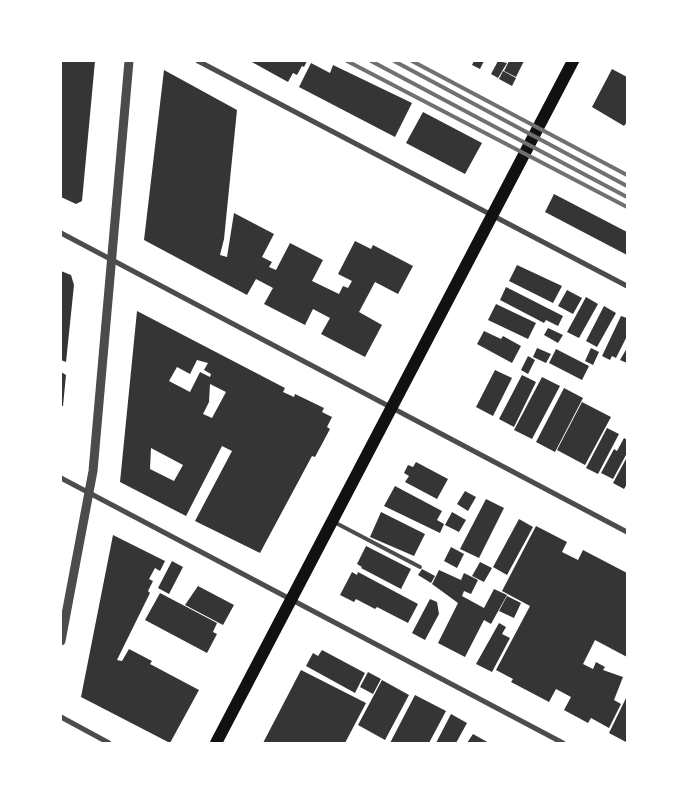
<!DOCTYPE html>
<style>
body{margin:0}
#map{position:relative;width:688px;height:804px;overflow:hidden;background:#fff;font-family:"Golos Text",sans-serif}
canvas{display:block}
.frame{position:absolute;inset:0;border:62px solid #fff;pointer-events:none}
</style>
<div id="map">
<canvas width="688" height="804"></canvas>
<div class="frame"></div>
</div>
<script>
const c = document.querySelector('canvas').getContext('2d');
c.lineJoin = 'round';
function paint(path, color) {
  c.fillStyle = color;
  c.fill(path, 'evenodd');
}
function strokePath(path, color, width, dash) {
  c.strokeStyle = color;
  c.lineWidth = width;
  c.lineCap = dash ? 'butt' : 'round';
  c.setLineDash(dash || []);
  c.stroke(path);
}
const building = new Path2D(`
 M61,61H95L82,201L76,204L61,197Z
 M250,61H307L304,67L302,66L297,75L293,73L288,82Z
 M474,61H484L480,69L472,65Z
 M498,61L507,63L498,78L491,74Z
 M509,61H524L516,77L504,71Z
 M311,63L330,73L333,65L412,103L395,137L299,87Z
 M612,69L627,77V122L624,126L592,107Z
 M164,70L237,110L224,239L220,255L227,257L234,213L274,234L262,257L272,262L269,267L276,270L290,243L323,260L312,281L339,294L343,286L348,288L352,281L338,274L355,241L371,249L373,245L413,266L398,294L375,282L359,312L382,325L365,357L321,334L330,318L313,309L305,325L264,304L273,288L256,279L247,295L144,240Z
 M503,71L516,78L512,86L499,79Z
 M423,112L482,143L465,174L406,143Z
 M554,194L627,232V255L545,212Z
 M517,265L562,286L553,303L509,281Z
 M61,271L71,275L74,285L66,362L61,360Z
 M506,287L563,316L558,326L546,320L544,323L500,300Z
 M567,290L582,298L573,314L558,306Z
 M586,297L598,304L579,338L567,332Z
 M496,304L536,323L528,339L488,320Z
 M604,306L616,313L597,347L586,341Z
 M137,311L285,388L283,392L294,397L295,394L324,408L322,412L332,417L327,427L330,429L315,457L312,456L260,553L195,521L232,451L222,446L186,516L120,482ZM197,360L208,363L204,370L211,374L210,377L200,372L190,392L169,381L177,367L190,374ZM210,384L226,392L212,418L203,414L209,402ZM151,448L183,465L174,481L150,469Z
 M621,316L627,318V336L616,358L612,356L610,360L602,356Z
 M548,328L563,335L558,343L544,335Z
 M484,331L501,339L503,336L521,346L512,363L477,344Z
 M537,348L551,354L546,363L533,357Z
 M591,348L599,352L593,365L585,361Z
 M627,348V363L620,360Z
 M556,349L589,366L582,380L549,363Z
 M528,356L535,360L528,374L521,370Z
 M495,370L512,378L493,416L476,407Z
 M61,372L66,375L63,406H61Z
 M522,375L536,382L514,427L499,419Z
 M542,377L560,386L532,439L514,430Z
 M564,388L583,398L555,452L536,442Z
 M582,402L611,417L585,465L557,450Z
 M607,428L619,434L598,474L586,468Z
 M624,438L627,440V453L613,479L601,473L614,449L617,451Z
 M627,457V484L624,489L613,483Z
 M416,462L448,479L437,499L405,482L409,476L404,473L408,465L413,467Z
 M395,486L442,511L437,520L444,524L440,533L384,506Z
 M465,491L476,497L468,511L457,504Z
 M486,499L504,508L479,558L460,549Z
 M381,512L425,534L414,556L370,537Z
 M452,512L466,520L459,532L445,525Z
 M519,519L533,527L507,575L493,567Z
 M536,526L567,542L562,552L578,560L583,550L627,573V657L595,640L583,664L593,669L596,662L605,667L603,670L623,677L614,700L621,704L609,728L591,718L588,723L564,710L571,697L556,689L549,702L511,682L513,679L496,670L530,606L502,591Z
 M113,535L165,561L160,571L155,568L149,579L153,581L148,591L150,593L117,660L122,661L129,649L152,661L150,664L199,690L170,743L81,697Z
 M366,546L411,569L401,589L361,568L362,567L357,564Z
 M451,547L464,554L457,568L444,561Z
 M172,561L183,567L169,594L158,588Z
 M480,562L492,568L484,582L472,576Z
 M422,569L435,576L431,583L418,575Z
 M439,570L461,580L464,573L478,580L471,594L464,591L462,596L484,608L494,589L507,595L491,624L484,620L465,657L438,643L458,603L432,584Z
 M352,572L357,575L358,572L418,604L408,623L377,607L375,609L356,599L354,602L340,595Z
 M198,586L234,605L223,625L185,605Z
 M160,593L217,623L213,632L217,634L207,653L145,620Z
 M507,596L521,603L514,618L499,611Z
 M430,599L437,602L439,614L425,640L412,633Z
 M499,623L506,627L502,634L510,638L492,672L476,664Z
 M322,650L365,673L355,693L306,666L313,653L318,656Z
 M301,670L366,703L345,743H263Z
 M368,672L381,679L373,694L360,687Z
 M382,680L409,695L385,740L358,725Z
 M415,695L446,711L429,743H390Z
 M627,696V740L626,742L609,733Z
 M451,714L467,723L456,743H436Z
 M473,734L489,743H467Z`);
const service = new Path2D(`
 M334,522L420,567`);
const minor = new Path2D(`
 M198,61L627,286
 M61,233L627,532
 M61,478L563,743
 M61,717L109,743`);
const tertiary = new Path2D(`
 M61,641L93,471L129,61`);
const primary = new Path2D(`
 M216,743L573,61`);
const rail = new Path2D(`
 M347,61L627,207
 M371,61L627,197
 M394,61L627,186
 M412,61L627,175`);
paint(building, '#353535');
strokePath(service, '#4c4c4c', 4);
strokePath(minor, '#4c4c4c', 5);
strokePath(tertiary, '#4c4c4c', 9);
strokePath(primary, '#111', 12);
strokePath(rail, '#707070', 4);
</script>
